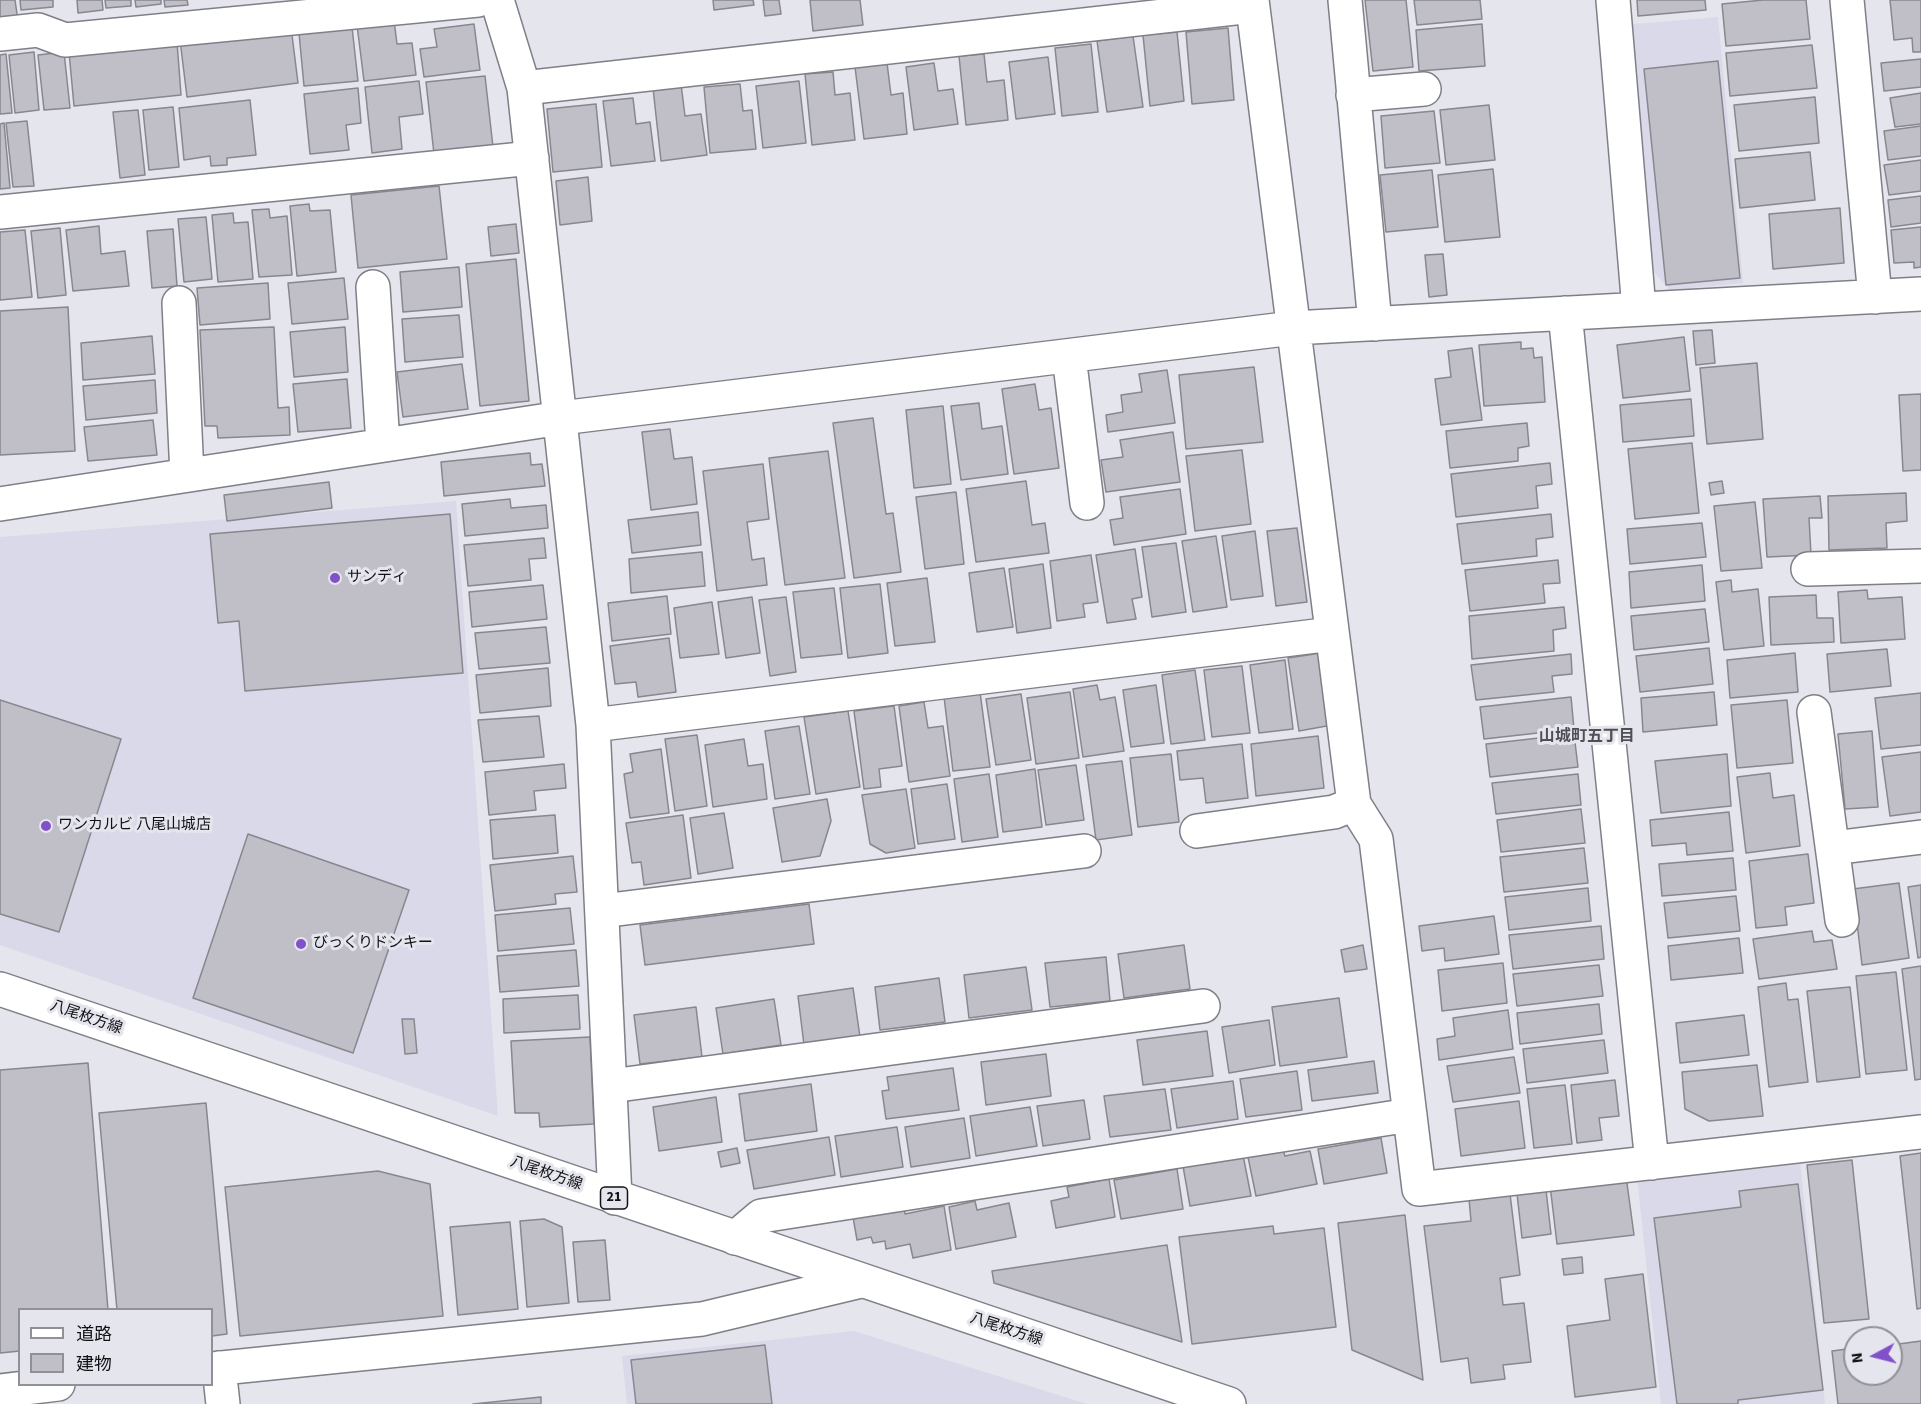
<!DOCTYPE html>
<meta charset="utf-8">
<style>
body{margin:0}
#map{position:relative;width:1921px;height:1404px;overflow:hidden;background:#e5e5ed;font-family:"Source Sans 3","Noto Sans JP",sans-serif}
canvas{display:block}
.legend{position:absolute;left:18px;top:1308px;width:195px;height:78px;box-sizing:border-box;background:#e5e5ed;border:2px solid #909096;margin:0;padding:8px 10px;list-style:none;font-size:18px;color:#111114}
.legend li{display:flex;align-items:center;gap:12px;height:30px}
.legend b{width:30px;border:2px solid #909096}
.north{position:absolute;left:1843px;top:1326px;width:60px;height:60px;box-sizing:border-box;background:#e5e5ed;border:2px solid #909096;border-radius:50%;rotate:263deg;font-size:16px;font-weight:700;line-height:24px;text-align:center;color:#111114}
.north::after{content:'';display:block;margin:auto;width:21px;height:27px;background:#8250c8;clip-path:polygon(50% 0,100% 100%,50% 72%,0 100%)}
</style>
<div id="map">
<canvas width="1921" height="1404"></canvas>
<ul class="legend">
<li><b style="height:8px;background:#fff"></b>道路</li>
<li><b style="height:16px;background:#c0bfc7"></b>建物</li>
</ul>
<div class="north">N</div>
</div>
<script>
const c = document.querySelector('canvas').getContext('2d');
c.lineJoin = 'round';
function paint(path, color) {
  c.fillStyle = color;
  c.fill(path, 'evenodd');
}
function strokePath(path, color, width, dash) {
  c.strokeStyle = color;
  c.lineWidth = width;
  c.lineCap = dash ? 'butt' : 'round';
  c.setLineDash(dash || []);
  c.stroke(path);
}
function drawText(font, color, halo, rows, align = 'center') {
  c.font = font + ' "Source Sans 3","Noto Sans JP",sans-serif';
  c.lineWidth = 6;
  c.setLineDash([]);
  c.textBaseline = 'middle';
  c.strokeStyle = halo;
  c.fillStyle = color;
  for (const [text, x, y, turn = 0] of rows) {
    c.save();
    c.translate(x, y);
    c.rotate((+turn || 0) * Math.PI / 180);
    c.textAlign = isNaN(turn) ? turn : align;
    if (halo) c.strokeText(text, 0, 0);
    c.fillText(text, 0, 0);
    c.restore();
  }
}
const built = new Path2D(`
 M1718,17L1743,283L1670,290L1645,262L1623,25Z
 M456,501L498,1116L0,945V537Z
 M1800,1160L1825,1404H1661L1637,1176Z
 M854,1331L1087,1404H627L622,1356Z`);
const building = new Path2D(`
 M0,0H15L18,21L0,23Z
 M20,0H53V7L21,10Z
 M77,0H102L103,10L78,13Z
 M105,0H131V6L106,8Z
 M135,0H161V4L136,7Z
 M164,0H187L188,5L165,7Z
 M713,0H753L754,5L714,10Z
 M763,0H779L781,14L765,16Z
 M810,0H860L863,25L813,31Z
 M1365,0H1406L1413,67L1373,71Z
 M1414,0H1480L1482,19L1417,25Z
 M1637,0H1705L1706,10L1638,16Z
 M1763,0H1806L1810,39L1726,46L1722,4Z
 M1890,0H1921V52H1913L1912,38L1894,40Z
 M394,20L397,44L412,43L416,75L364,81L357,25Z
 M474,24L480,70L424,77L420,49L437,47L434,29Z
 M1482,24L1485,66L1419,71L1416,30Z
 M291,27L298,83L187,97L180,40Z
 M352,27L358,81L304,86L299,33Z
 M1228,28L1234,100L1192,104L1186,32Z
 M1177,32L1184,101L1150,106L1143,35Z
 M1133,36L1143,107L1107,112L1097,41Z
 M177,42L181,95L74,106L69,52Z
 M1091,44L1098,112L1062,116L1055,48Z
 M1812,45L1817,88L1730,96L1726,53Z
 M34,52L39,110L15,113L9,55Z
 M64,52L70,108L44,110L38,55Z
 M6,54L12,113L0,114V55Z
 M984,54L987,82L1004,80L1008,120L966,125L959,56Z
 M1048,57L1055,114L1016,119L1009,62Z
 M1921,59V87L1884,91L1881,63Z
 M1718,61L1740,278L1666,285L1644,69Z
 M887,63L891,95L903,93L907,134L864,139L855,67Z
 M934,63L938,91L953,89L958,124L914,130L906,67Z
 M833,72L835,95L850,93L855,140L812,145L805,74Z
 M485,76L493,147L434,154L426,82Z
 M419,81L423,114L399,117L402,149L372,153L365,87Z
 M799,81L806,143L763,148L756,86Z
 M681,84L685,116L701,114L707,155L661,161L653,88Z
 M740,84L743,111L752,110L756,149L710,153L704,87Z
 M358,88L361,123L346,125L349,150L310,154L304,94Z
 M1921,93V124L1895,127L1890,98Z
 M1815,97L1819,143L1739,151L1734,105Z
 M633,98L636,124L650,122L655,161L611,166L603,101Z
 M250,100L256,155L227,158V165L211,166L210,156L184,160L179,108Z
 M596,104L602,167L553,172L547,109Z
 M1489,105L1495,160L1446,165L1440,110Z
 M173,107L179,167L149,170L143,110Z
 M138,110L145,175L120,178L113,112Z
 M1434,111L1440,163L1385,168L1381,116Z
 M27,121L34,186L13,187L6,123Z
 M4,123L10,188L0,189V124Z
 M1921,126V156L1888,160L1884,131Z
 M1810,152L1815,200L1740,208L1735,159Z
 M1921,160V191L1889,195L1884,165Z
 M1493,169L1500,237L1445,242L1438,175Z
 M1432,170L1438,227L1386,232L1380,175Z
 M588,177L592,221L560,225L556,181Z
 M439,186L447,259L358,268L351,195Z
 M1921,196V223L1891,227L1888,200Z
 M309,204L310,211L330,210L336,272L297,276L290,206Z
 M1840,208L1844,263L1773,269L1769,214Z
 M269,209L270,218L287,216L292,275L259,277L252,210Z
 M233,213L234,223L248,222L253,279L218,282L212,215Z
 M206,217L212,279L184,282L178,219Z
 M516,224L519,253L491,256L488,227Z
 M99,226L101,254L125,251L129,286L73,291L66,230Z
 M1921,227V267L1914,268V262L1894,263L1891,230Z
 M60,228L66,295L38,298L31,231Z
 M173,229L177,286L152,288L147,231Z
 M25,230L32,297L0,300V232Z
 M1443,254L1447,295L1429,297L1425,255Z
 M516,259L529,401L480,406L466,264Z
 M459,267L462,307L403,312L400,272Z
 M344,278L348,319L292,324L288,283Z
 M268,283L270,319L200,325L197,288Z
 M68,307L75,451L0,455V311Z
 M459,315L463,357L405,362L402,319Z
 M274,327L278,408L289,407L290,435L218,438L217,426H205L200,330Z
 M345,327L348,372L294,377L290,332Z
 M1712,330L1715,363L1696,365L1693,331Z
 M152,336L155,374L83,380L81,343Z
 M1684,337L1690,391L1623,398L1617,345Z
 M1521,342V349L1533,348L1534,358L1542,357L1545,402L1484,406L1479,345Z
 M1472,348L1482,420L1441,425L1435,379L1451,377L1448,351Z
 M1757,363L1763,439L1707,444L1700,368Z
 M462,364L468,409L403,417L397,372Z
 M1254,367L1263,442L1186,449L1179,375Z
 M1167,370L1175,423L1108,432L1106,415L1123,412L1121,395L1142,392L1139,374Z
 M347,379L351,428L298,432L293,384Z
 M155,380L157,413L86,420L83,386Z
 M1035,384L1039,410L1051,408L1059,468L1014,474L1002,389Z
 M1921,394V470L1903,471L1899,395Z
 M1691,399L1694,436L1623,442L1620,405Z
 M979,403L982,429L1002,426L1008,474L961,480L951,406Z
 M943,406L951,484L914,488L906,410Z
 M873,418L886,514L893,513L901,572L854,578L833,423Z
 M153,420L157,455L88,461L84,427Z
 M1527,423L1529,446L1518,448V461L1450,468L1446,431Z
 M670,429L674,459L692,457L697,504L651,510L642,432Z
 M1173,432L1180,482L1106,492L1101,460L1123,457L1120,440Z
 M1692,443L1699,513L1635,519L1628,449Z
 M1242,450L1251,524L1195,531L1186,456Z
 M828,451L845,578L785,585L769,458Z
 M530,453L531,465L542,464L545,486L444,496L441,462Z
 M1550,463L1552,484L1536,486L1538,508L1456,517L1451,474Z
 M763,464L769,519L747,522L752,560L764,558L767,585L717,591L703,471Z
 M1026,481L1032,525L1045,523L1049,553L976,562L966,489Z
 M1722,481L1724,493L1711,495L1709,483Z
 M329,482L332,508L227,521L224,495Z
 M1180,489L1186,534L1114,545L1110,520L1123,518L1120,497Z
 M956,492L964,564L925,569L916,497Z
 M1906,493L1907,521L1886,523L1887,548L1829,550L1828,496Z
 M1820,496L1822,518H1809L1811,555L1767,557L1763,499Z
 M510,499L511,508L546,505L548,528L465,536L462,504Z
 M1755,502L1762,568L1721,571L1714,506Z
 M698,512L701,545L632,553L628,520Z
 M450,514L463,673L245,691L239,621L218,623L210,534Z
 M1551,514L1553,537L1536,539L1537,556L1462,564L1457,524Z
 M1702,523L1706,557L1630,564L1627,529Z
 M1297,528L1307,602L1276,606L1267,531Z
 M1255,531L1263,596L1231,600L1222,536Z
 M1216,536L1227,607L1193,612L1182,541Z
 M544,538L546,558L529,559L531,580L468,586L464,545Z
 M1176,543L1186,612L1152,617L1142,547Z
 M1135,549L1142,597L1132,599L1136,619L1107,623L1096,555Z
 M702,552L705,586L631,593L629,559Z
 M1091,555L1098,602L1083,604L1085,617L1057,621L1050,561Z
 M1558,560L1560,583L1543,584L1545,603L1470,611L1465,570Z
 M1043,564L1051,628L1017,633L1009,569Z
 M1702,565L1705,601L1631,608L1629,572Z
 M1004,568L1013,627L977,632L969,573Z
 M927,578L935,642L895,646L887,583Z
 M1731,580L1732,592L1758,589L1764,646L1724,650L1716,582Z
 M880,584L888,653L848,658L840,588Z
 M543,585L547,619L472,627L469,592Z
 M834,588L842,654L801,658L793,592Z
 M1867,590L1868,599L1902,597L1905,639L1841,643L1838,592Z
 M1816,595L1817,618H1833L1834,642L1771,645L1769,597Z
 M667,596L671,634L612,641L608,603Z
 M752,597L760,653L726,658L718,602Z
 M786,597L796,672L770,676L759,600Z
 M712,602L719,654L680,658L674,608Z
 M1564,607L1566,628L1553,630L1554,651L1472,659L1469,616Z
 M1705,609L1709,642L1634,650L1631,616Z
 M546,627L550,663L479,669L475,633Z
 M669,638L676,692L638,697L636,682L615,684L610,646Z
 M1709,648L1713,684L1640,692L1636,656Z
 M1887,649L1891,686L1830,692L1827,654Z
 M1321,653L1332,725L1299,731L1288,658Z
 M1795,653L1798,692L1730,698L1727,660Z
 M1571,654L1572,674L1552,676L1554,692L1476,700L1471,665Z
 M1285,660L1293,729L1259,733L1250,665Z
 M1242,666L1250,733L1212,737L1204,670Z
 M548,668L551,706L480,713L476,675Z
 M1195,670L1205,740L1171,744L1162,675Z
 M1097,685L1100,700L1115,697L1124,751L1083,757L1073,689Z
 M1156,685L1164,743L1131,747L1123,690Z
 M980,692L990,767L953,771L944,697Z
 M1070,692L1079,758L1036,764L1027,698Z
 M1714,692L1717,725L1643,732L1641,698Z
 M1921,693V745L1881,749L1875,698Z
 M1021,694L1031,760L996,765L986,699Z
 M1571,697L1574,729L1484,739L1480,707Z
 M0,700L121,739L59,932L0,914Z
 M1787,700L1793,763L1737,768L1731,705Z
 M924,702L928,728L943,726L950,776L909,782L899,706Z
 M894,706L902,766L879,769L881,787L864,789L854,711Z
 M848,711L860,787L816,794L804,717Z
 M539,716L544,757L483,762L478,720Z
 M799,726L810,794L775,799L765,731Z
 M1872,731L1878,807L1845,809L1838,734Z
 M1574,734L1578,767L1490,777L1486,744Z
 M697,735L707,806L675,811L665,739Z
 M1318,736L1324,788L1256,796L1251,744Z
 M744,739L748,766L763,764L767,799L713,807L705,745Z
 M1242,744L1248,798L1206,803L1203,778L1180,780L1177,751Z
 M661,749L669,813L630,818L624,774L633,772L630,754Z
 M1921,752V812L1890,816L1882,757Z
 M1171,754L1179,822L1138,827L1130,758Z
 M1727,754L1731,806L1661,813L1655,761Z
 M1122,761L1132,835L1096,840L1086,765Z
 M564,764L566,788L534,791L536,810L489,815L485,772Z
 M1076,765L1084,820L1046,825L1038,770Z
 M1035,769L1042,827L1003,832L996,775Z
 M1770,773L1773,798L1794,795L1800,846L1746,853L1737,777Z
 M989,774L998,837L962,842L954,779Z
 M1578,774L1581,805L1496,814L1492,783Z
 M947,784L955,839L918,844L911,789Z
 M906,789L915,848L886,853L870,844L862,795Z
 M827,799L831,821L820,856L782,862L773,808Z
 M1581,809L1585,843L1501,852L1497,820Z
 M1729,812L1733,851L1687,855L1686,843L1652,846L1650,820Z
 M724,813L733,868L698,874L690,818Z
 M555,815L558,853L493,859L490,820Z
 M683,815L691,878L644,885L641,862L632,863L626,823Z
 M248,834L409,890L353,1053L193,998Z
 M1584,848L1588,883L1504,892L1500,857Z
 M1808,854L1814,903L1785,907L1787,925L1756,928L1749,861Z
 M573,856L577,892L555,894L556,904L495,911L490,865Z
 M1733,858L1736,890L1662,896L1659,864Z
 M1899,883L1909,958L1862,965L1853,889Z
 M1921,885V957L1918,958L1908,887Z
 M1588,888L1591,921L1509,930L1505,897Z
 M1736,896L1740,931L1668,938L1664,903Z
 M809,904L814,944L645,965L640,925Z
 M570,908L574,944L498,951L495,915Z
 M1494,916L1499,954L1445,961L1444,948L1422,951L1419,926Z
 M1601,926L1604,959L1513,969L1509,935Z
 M1812,931L1814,942L1832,940L1837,969L1759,979L1753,939Z
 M1739,938L1743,973L1671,980L1668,946Z
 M1184,945L1190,989L1124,998L1118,954Z
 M1363,945L1367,969L1345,972L1341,950Z
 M576,950L579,986L500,992L497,956Z
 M1106,957L1110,1001L1050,1007L1045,963Z
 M1503,963L1507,1003L1442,1011L1438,970Z
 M1599,965L1603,996L1517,1006L1513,974Z
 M1921,966V1079L1915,1080L1902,969Z
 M1026,967L1032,1010L969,1018L964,975Z
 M1896,972L1907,1070L1866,1074L1856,976Z
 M939,978L945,1022L880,1030L875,987Z
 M1786,983L1788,1000L1798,999L1808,1082L1769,1087L1758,987Z
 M1850,987L1860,1077L1817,1082L1807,991Z
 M853,988L860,1037L804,1045L798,996Z
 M578,995L580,1029L504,1033L503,999Z
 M1339,998L1347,1057L1280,1066L1272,1007Z
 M774,999L781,1045L723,1054L716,1008Z
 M1599,1004L1602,1034L1520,1044L1517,1013Z
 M696,1007L702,1057L640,1064L634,1015Z
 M1508,1010L1513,1049L1439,1060L1437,1039L1455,1036L1453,1018Z
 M1744,1015L1749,1055L1680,1063L1676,1023Z
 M402,1019H414L417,1053L405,1054Z
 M1269,1020L1275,1065L1229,1073L1222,1027Z
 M1207,1031L1213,1076L1143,1085L1137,1040Z
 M590,1037L594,1124L540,1127L539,1113H515L511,1041Z
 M1604,1040L1608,1073L1527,1083L1523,1049Z
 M1046,1054L1051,1096L986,1105L981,1062Z
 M1514,1057L1520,1093L1453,1102L1447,1066Z
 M1374,1061L1378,1093L1312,1101L1308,1070Z
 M88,1063L108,1310H20V1351L0,1353V1070Z
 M1757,1065L1763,1116L1709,1121L1685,1109L1682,1072Z
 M953,1068L959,1110L886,1119L882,1091L889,1090L887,1077Z
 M1297,1071L1302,1110L1246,1117L1240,1079Z
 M1615,1080L1619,1116L1599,1118L1602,1140L1577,1143L1571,1085Z
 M1233,1081L1238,1119L1177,1128L1171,1089Z
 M811,1084L817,1131L745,1141L739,1094Z
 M1565,1085L1572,1144L1534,1148L1527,1089Z
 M1165,1089L1171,1130L1110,1137L1104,1096Z
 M716,1097L722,1142L659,1151L653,1107Z
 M1084,1100L1090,1139L1043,1146L1037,1106Z
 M1519,1101L1525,1148L1461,1156L1455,1109Z
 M206,1103L227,1334L212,1336V1310H117L99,1113Z
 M1030,1107L1037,1146L976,1156L970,1116Z
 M964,1118L970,1158L911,1167L905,1127Z
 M897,1127L903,1167L841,1177L835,1136Z
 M829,1137L835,1175L754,1189L747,1150Z
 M1381,1138L1387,1173L1324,1184L1318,1149Z
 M737,1148L740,1163L721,1167L718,1152Z
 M1283,1150L1285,1156L1310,1151L1317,1184L1256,1196L1248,1157Z
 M1921,1153V1308L1917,1309L1900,1156Z
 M1243,1155L1251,1196L1190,1206L1183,1166Z
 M1852,1160L1869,1319L1824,1323L1807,1165Z
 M1177,1169L1183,1209L1121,1219L1114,1180Z
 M378,1171L430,1184L443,1316L240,1336L225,1187Z
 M1626,1176L1634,1235L1557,1244L1550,1185Z
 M1109,1179L1115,1217L1056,1228L1051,1201L1069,1197L1067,1187Z
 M1545,1181L1551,1234L1522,1238L1516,1185Z
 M1798,1184L1823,1390L1738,1400V1404H1677L1654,1218L1741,1207L1739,1191Z
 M1510,1194L1520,1275L1500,1278L1503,1305L1524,1303L1531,1362L1503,1365L1505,1379L1471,1383L1468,1358L1441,1362L1424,1226L1471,1221L1469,1199Z
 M975,1201L977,1210L1009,1203L1016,1237L956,1249L949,1207Z
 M944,1206L951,1250L913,1258L910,1244L886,1249L885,1241L873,1243L871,1237L857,1240L853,1217L904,1207L905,1214Z
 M1405,1215L1423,1380L1352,1350L1338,1223Z
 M544,1219L562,1227L569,1303L527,1307L520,1221Z
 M510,1222L518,1309L458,1315L450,1227Z
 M1273,1226L1274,1234L1324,1228L1336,1327L1192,1344L1179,1237Z
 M605,1240L610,1300L578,1302L573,1242Z
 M1167,1245L1182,1342L994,1283L992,1271Z
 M1582,1257L1583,1273L1564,1275L1562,1259Z
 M1643,1274L1656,1387L1575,1397L1567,1326L1610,1320L1605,1279Z
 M1921,1341V1404H1838L1832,1351L1855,1348V1374H1891V1345Z
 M765,1345L772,1404H636L631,1360Z
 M541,1397V1404H473Z`);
const minor = new Path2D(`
 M497,0L524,88L593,725L615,1198
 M1252,0L1354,804L1376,839L1419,1189L1921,1132
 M1345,0L1375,324
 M1613,0L1639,309
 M1847,0L1875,297
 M0,34L38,30L65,40L478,0
 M524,88L1252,6
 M1353,95L1424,89
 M0,212L532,158
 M373,287L383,445
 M179,303L187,475
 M1565,313L1652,1163
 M1069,356L1087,503
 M0,504L561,418L1293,328L1921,294
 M1808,569L1921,566
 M1814,712L1842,920
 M593,725L1332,634
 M1197,831L1334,812L1354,804
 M1833,848L1921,837
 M602,911L1084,851
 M611,1086L1203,1006
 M735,1238L761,1216L1410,1115
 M219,1368L223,1404
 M212,1369L702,1319L861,1281
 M0,1391L58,1384`);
const major = new Path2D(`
 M0,989L1229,1404`);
const markers = [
 [335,578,6,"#8250c8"],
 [46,826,6,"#8250c8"],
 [301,944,6,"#8250c8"]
];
const shields = [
 [614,1198,27]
];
const shieldNames = [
 ["21",614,1198]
];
const poiNames = [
 ["サンディ",347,578],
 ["ワンカルビ 八尾山城店",58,826],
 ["びっくりドンキー",313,944]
];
const streetNames = [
 ["八尾枚方線",86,1018,19],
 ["八尾枚方線",546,1174,19],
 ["八尾枚方線",1006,1330,18]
];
const neighbourhoodNames = [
 ["山城町五丁目",1587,737]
];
paint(built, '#dad9e9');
paint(building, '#c0bfc7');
strokePath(building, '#87878e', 1.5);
strokePath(minor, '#807f87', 36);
strokePath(major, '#807f87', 36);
strokePath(minor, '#fff', 33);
strokePath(major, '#fff', 33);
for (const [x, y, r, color] of markers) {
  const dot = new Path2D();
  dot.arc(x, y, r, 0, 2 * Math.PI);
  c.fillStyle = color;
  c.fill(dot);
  strokePath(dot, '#e5e5ed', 2);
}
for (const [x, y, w] of shields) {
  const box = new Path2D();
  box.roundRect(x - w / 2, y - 11, w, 22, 4.5);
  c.fillStyle = '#e5e5ed';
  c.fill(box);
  strokePath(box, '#111114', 1.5);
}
drawText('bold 14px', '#111114', null, shieldNames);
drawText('15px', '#111114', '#e5e5ed', poiNames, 'left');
drawText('15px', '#111114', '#e5e5ed', streetNames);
drawText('bold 16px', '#504f56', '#e5e5ed', neighbourhoodNames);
</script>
